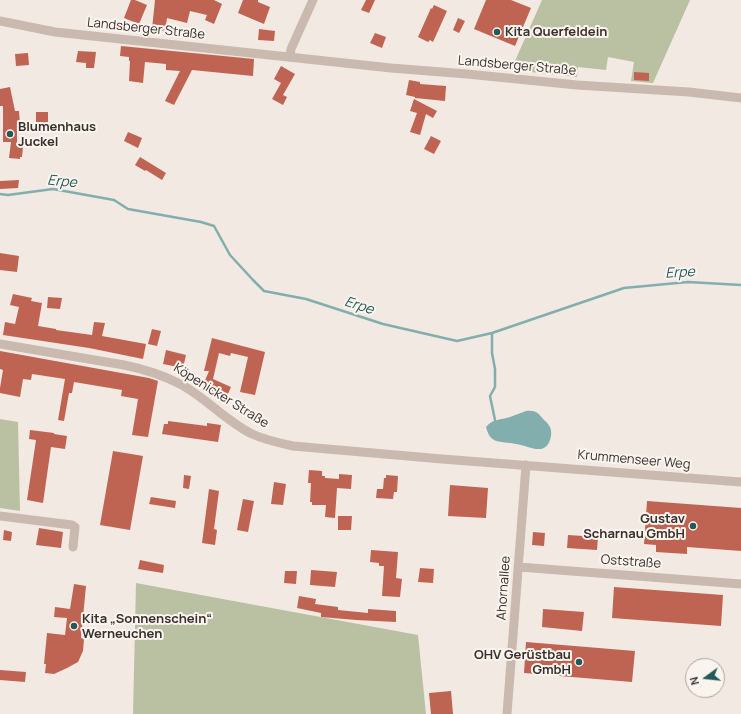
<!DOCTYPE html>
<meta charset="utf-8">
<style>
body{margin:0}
#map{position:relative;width:741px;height:714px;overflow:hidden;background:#f2e9e2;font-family:Manrope,sans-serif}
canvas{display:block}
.north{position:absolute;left:685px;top:658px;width:40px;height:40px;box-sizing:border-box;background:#faf4ee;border:1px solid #ada5a0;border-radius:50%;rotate:255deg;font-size:11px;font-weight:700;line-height:16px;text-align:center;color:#392f2c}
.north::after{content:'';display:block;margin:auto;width:14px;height:18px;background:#235958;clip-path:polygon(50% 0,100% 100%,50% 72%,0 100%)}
</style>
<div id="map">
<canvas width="741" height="714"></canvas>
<div class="north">N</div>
</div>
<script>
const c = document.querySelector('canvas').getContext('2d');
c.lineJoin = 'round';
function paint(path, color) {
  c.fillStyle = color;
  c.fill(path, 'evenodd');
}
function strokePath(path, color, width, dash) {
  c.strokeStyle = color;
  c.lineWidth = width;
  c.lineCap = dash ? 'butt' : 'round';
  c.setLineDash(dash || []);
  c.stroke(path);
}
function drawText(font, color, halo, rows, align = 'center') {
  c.font = font + ' Manrope,sans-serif';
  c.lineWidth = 4;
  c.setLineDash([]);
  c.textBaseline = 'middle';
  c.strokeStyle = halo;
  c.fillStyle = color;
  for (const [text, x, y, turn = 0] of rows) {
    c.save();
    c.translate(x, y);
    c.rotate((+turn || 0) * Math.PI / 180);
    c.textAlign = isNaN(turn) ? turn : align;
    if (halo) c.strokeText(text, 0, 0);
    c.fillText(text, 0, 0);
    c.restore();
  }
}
const green = new Path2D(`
 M542,0H690L653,83L631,81L634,62L608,57L606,70L578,67L577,77L511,70Z
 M0,419L18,422L20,511L0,508Z
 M136,583L418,635L426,714H133Z`);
const water = new Path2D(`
 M526,411C536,410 538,413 544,420C550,425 552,429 551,436C547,458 530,446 516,444C509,442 500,443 494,440C489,437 488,433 486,427C492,419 501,420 510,417C515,415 521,413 526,411Z`);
const stream = new Path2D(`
 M0,194L8,195L53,189L114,200L128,209L201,222L214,226L230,255L253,280L264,291L306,299L383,324L457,341L492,333L624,288L688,282L741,285
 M492,333V353L495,369V387L490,396L495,420`);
const building = new Path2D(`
 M131,0H135L147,5L139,24L124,18Z
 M155,0H214L222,4L214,24L205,20L207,15L190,11L187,23L167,18L165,31L152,29Z
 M243,0H258V2L270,7L264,24L238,13Z
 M366,0H375L369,13L361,10Z
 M486,0H511L531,8L515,46L474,29Z
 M434,5L447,11L433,42L430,40L428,42L418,37L431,8L432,9Z
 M458,18L465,21L459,33L453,30Z
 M259,29L275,31L274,41L258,40Z
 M375,33L386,37L382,48L370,43Z
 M121,46L254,59L253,76L192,70L174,105L165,101L180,71L166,70V64L145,62L143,83L129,81L130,61H129V57L120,56Z
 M78,51L96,52L94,68H86V63L76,62Z
 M28,53L29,65L16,66L15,54Z
 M281,66L295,74L283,95L287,97L283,105L272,99L281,83L274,79Z
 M634,72L649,73V81L634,80Z
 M409,80L420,82V84L446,86L445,101L415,98V97L406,95Z
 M10,87L15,111H19L20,125H17V147H23L22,157H20V159L9,158L11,142H3V106H0V89Z
 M414,99L437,111L433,118L426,114L420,135L410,132L417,113L410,111Z
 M36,112H48V126H36Z
 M128,132L142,138L138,148L124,141Z
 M431,136L441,141L434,154L424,149Z
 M140,157L166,173L162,180L146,170L145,171L135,165Z
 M19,180L18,188L0,189V181Z
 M0,253L19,256L17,272L0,270Z
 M13,294L32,298L31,301L42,303L38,326L56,329V330L92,335L94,322L105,323L102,336L146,344L143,359L89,348L3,335L5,322L15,324L19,307L10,305Z
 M48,297L62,298L60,309L47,308Z
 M152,329L161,331L157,346L148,344Z
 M212,338L265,352L255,395L240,392L248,357L231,353L230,356L219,353L213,379L231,387L225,401L201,390L209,371H204Z
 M166,350L186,355L183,368L163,364Z
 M0,351L149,378L158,381L148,437L132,435L138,399L121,396L122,390L74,382L72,393H69L64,421L58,420L65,379L32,374L31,380L23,379L20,397L0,393V388L3,370L0,369Z
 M168,421L207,426V423L221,425L218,442L162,434L164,424H168Z
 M30,430L54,433V434L67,436L65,449L51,447L43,503L27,500L36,440L29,439Z
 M113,451L143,456L130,530L100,525Z
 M309,470L322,471V476H325V478L339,479V474L352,475L351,489L337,488L335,518L325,517L326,505H312V502H310L311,483H308Z
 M184,475L191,476L189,489L183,488Z
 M386,475L398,476L397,492H394L393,499L376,498L377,489H383L384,478H386Z
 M274,482L286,484L283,505L271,504Z
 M450,485L488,488L486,518L448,516Z
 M209,489L219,491L214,529L217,530L215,545L202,543Z
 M151,497L176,501L175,508L149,504Z
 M243,499L254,501L248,532L237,530Z
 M647,501L741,508V551L687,547V554L656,552V545L644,544Z
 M338,516H352L351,530H338Z
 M39,528L63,532L61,548L36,545Z
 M4,530L12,532L11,541L3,540Z
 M533,532L545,533L544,546L532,545Z
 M568,535L598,537L597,550L567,548Z
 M371,550L398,552L396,578L402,579L400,597L382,596L384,566H379V563L370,562Z
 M140,560L164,565L163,573L138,569Z
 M420,568L434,569L433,583L418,582Z
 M311,570L337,572L335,587L310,585Z
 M285,571H297L296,584L284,583Z
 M74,584L86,586L81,638L84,639L83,651L78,662L67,668L54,674L45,673L46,664H44L47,633L65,635L67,618L54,617L55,607L70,609Z
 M614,587L723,595L721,626L612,618Z
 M299,596L316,599L315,604L338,607V610L368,613V609L396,611V622L356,620L321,617V613L297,608Z
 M543,609L584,612L582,631L542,627Z
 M526,642L635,651L632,682L524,673Z
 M0,670L26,672L25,682L0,680Z
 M451,691L453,714H431L429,693Z`);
const street = new Path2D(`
 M0,21L55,32L391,68L467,74L577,85L689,92L741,98
 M290,57L291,49L313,0
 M0,344L124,365C144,369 163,375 182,385C207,399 226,421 252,434C265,440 279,443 293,446L442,459L741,482
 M0,516L72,525L75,527L73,547
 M519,567L741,584
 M507,714L526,465`);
const markers = [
 [497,32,4,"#235958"],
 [10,134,4,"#235958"],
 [693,526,4,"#235958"],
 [74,626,4,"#235958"],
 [579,662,4,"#235958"]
];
const streetNames = [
 ["Landsberger Straße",146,29,6],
 ["Landsberger Straße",517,66,5],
 ["Köpenicker Straße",221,396,32],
 ["Krummenseer Weg",634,460,5],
 ["Oststraße",631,562,4],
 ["Ahornallee",504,588,-86]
];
const poiNames = [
 ["Kita Querfeldein",505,32],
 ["Blumenhaus",18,127],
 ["Juckel",18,142],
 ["Gustav",685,519,"right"],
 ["Scharnau GmbH",685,534,"right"],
 ["Kita „Sonnenschein“",82,619],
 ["Werneuchen",82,634],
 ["OHV Gerüstbau",571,655,"right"],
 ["GmbH",571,670,"right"]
];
const waterNames = [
 ["Erpe",62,182,5],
 ["Erpe",680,273,-3],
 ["Erpe",359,306,18]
];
paint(green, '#b9c1a2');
paint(water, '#82aead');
strokePath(stream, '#82aead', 2.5);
paint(building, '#bf6453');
strokePath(street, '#cab9ae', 9);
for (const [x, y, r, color] of markers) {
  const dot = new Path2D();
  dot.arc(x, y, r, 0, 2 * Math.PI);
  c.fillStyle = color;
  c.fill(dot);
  strokePath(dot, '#faf4ee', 1.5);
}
drawText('13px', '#392f2c', '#faf4ee', streetNames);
drawText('bold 13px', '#392f2c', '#faf4ee', poiNames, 'left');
drawText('italic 14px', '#235958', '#faf4ee', waterNames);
</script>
